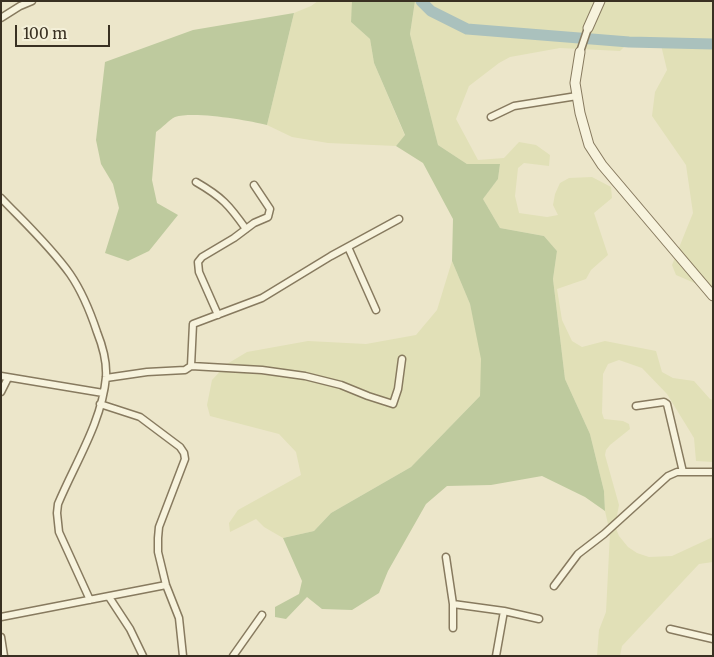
<!DOCTYPE html>
<style>
body{margin:0}
#map{position:relative;width:714px;height:657px;overflow:hidden;background:#ece6ca;font-family:Merriweather,serif}
canvas{display:block}
.frame{position:absolute;inset:0;border:2px solid #393022;pointer-events:none}
.scale{position:absolute;left:15px;top:25px;width:95px;height:22px;box-sizing:border-box;border:2px solid #393022;border-top:0;padding-left:6px;font-size:15px;line-height:18px;white-space:nowrap;color:#393022;-webkit-text-stroke:4px #f4f0d9;paint-order:stroke}
</style>
<div id="map">
<canvas width="714" height="657"></canvas>
<div class="frame"></div>
<div class="scale">100 m</div>
</div>
<script>
const c = document.querySelector('canvas').getContext('2d');
c.lineJoin = 'round';
function paint(path, color) {
  c.fillStyle = color;
  c.fill(path, 'evenodd');
}
function strokePath(path, color, width, dash) {
  c.strokeStyle = color;
  c.lineWidth = width;
  c.lineCap = dash ? 'butt' : 'round';
  c.setLineDash(dash || []);
  c.stroke(path);
}
const farmland = new Path2D(`
 M318,1L353,2L351,22L370,39L374,63L405,136L396,146L328,143L292,137L267,125L294,13L311,6Z
 M415,1H713V291L676,275L672,265L693,213L686,165L652,116L655,92L667,70L661,45L652,39L639,38L629,42L620,51L560,48L510,57L499,63L469,86L456,119L478,160L504,158L519,142L536,145L550,155L549,166L524,163L518,168L515,196L519,213L547,217L558,215L553,205L555,194L560,183L569,178L592,177L611,187L612,198L594,213L608,255L591,270L586,279L557,289L562,320L572,341L582,347L605,341L656,351L662,372L673,378L694,381L710,399L713,400V462L696,461L694,438L667,394L642,368L619,360L608,364L603,374L602,413L604,419L623,421L629,424L630,429L610,445L606,450L605,455L619,505L615,526L619,536L628,547L637,553L649,557L672,556L713,537V562L699,564L622,646L620,656H597L599,630L606,612L610,533L605,511L604,491L590,434L565,379L553,279L557,251L544,236L500,228L483,199L498,179L500,164H467L438,145L410,34Z
 M452,261L470,304L482,359L480,396L411,467L331,513L314,531L283,538L264,527L256,519L230,532L229,523L238,510L301,475L296,452L279,434L210,416L207,405L212,380L227,364L247,352L308,341L366,344L416,335L437,310Z`);
const green = new Path2D(`
 M352,1H415L410,34L438,145L467,164H500L498,179L483,199L500,228L544,236L557,251L553,279L565,379L590,434L604,491L605,511L585,497L542,476L491,485L447,486L426,504L388,571L379,593L352,610L322,609L307,597L286,619L275,617V607L299,594L302,581L283,538L314,531L331,513L411,467L480,396L481,359L470,304L452,261L453,219L423,163L396,146L405,135L374,63L370,39L351,22Z
 M294,13L267,125C247,120 194,111 175,117C169,120 162,128 156,132L152,180L157,203L178,215L149,251L128,261L105,253L119,208L113,184L101,164L96,140L105,62L193,30Z`);
const river = new Path2D(`
 M421,1L431,11L467,29L629,42L713,44`);
const minor = new Path2D(`
 M1,18L20,6L32,1
 M580,52L588,28
 M491,117L514,106L577,96
 M196,182C222,197 229,205 246,229
 M1,198C24,222 50,246 70,274C81,290 91,314 97,332C103,347 107,361 106,377C102,422 75,463 58,504L57,513L59,532L90,600
 M348,247L376,310
 M218,315L199,272L198,262L202,257L234,238L254,223L268,217L270,209L254,185
 M191,366L262,370L305,376L341,385L368,396L393,404L398,389L402,359
 M1,376L103,393
 M106,378L147,372L185,370L191,366L193,324L262,298L331,256L399,219
 M1,392L8,378
 M100,404L140,417L180,447L184,453L185,459L159,527L158,538V552L166,585L179,618L183,656
 M636,406L664,402L667,404L683,472
 M446,557L453,604L504,611L539,619
 M554,586L578,554L604,534L668,476L677,472H713
 M109,597L130,629L143,656
 M1,617L166,585
 M453,628V604
 M670,629L713,639
 M1,637L4,656
 M233,656L262,615
 M496,656L504,611`);
const tertiary = new Path2D(`
 M588,28L600,1
 M580,52L575,83L580,113L589,145L602,165L713,296`);
paint(farmland, '#e1e0b7');
paint(green, '#beca9e');
strokePath(river, '#aac1bd', 11);
strokePath(minor, '#877a5f', 9);
strokePath(tertiary, '#877a5f', 11);
strokePath(minor, '#f7f3dd', 6);
strokePath(tertiary, '#f7f3dd', 9);
</script>
